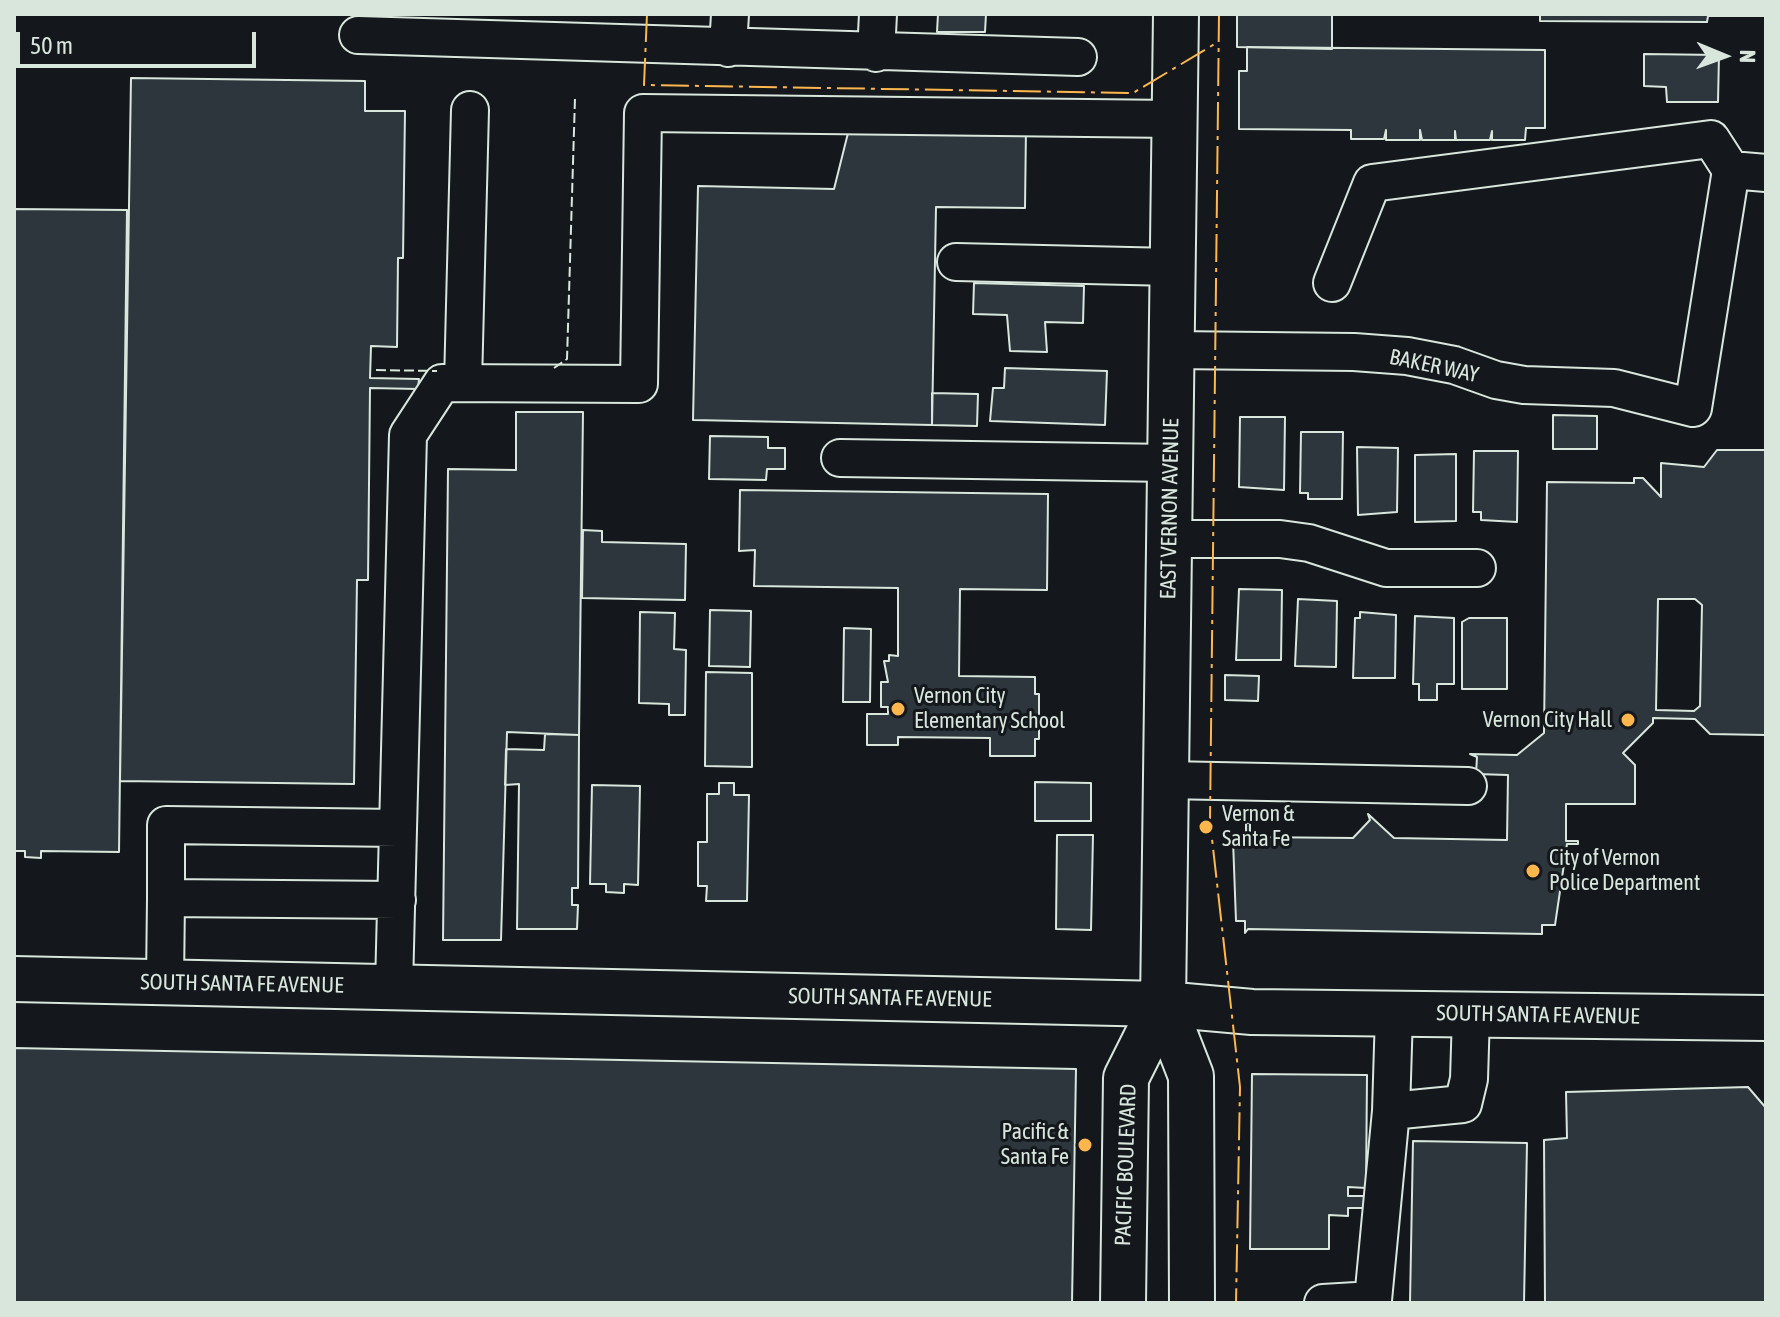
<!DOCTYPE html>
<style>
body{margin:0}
#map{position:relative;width:1780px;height:1317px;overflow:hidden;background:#14181c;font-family:"Asap Condensed",sans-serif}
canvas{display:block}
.frame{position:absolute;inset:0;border:16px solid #d8e6dc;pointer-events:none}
.north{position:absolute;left:1684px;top:16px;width:80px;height:80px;-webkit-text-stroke:6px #14181c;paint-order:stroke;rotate:91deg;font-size:22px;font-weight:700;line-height:32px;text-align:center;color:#d8e6dc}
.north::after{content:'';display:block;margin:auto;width:28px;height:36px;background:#d8e6dc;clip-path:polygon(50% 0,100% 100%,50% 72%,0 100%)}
.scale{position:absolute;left:16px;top:32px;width:240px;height:36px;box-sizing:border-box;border:4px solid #d8e6dc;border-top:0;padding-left:10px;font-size:24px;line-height:28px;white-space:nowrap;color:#d8e6dc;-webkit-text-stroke:6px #14181c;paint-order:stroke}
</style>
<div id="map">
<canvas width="1780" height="1317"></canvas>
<div class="frame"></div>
<div class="north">N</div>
<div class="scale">50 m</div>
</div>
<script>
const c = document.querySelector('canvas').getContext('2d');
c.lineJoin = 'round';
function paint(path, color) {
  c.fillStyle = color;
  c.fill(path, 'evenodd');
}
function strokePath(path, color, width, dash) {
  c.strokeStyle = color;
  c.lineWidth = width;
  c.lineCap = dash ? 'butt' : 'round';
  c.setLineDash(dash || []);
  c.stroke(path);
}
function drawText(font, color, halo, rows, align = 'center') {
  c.font = font + ' "Asap Condensed",sans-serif';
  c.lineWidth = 6;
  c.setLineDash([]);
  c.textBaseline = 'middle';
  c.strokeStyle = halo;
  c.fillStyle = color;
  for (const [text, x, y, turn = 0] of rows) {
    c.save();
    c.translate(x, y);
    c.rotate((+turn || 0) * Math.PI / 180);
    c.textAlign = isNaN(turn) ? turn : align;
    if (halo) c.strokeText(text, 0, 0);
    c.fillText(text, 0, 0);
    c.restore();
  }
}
const building = new Path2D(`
 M938,14H986L985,32H937Z
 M1237,14H1332V49L1237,47Z
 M1540,14H1766V16H1708L1707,22L1540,21Z
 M1247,47L1545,50V128H1526L1525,140H1492V131L1490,140H1456L1455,131V140H1422L1420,130V140H1386V130L1384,139H1351V130L1239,129V71H1247Z
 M1644,54L1719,55L1718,102H1667L1666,87L1644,86Z
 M131,78L365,81V111H405L403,258H398L397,347L371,346L370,378L419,379L418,389L370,388L368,580H357L354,784L120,781Z
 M850,125L1026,128L1025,208L936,207L932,425L693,420L698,186L834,189Z
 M14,209L127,210L119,852L41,851V858L25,857V851H14Z
 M974,283L1084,286L1083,323L1045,322L1047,352L1010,351L1007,315L973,314Z
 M1005,368L1107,371L1105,425L990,421L993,388H1004Z
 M932,393L978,394L977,426L932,425Z
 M516,412H583L579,735L507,732L501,940H443L448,469L516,470Z
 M1553,415L1597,416V449H1553Z
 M1240,417H1285L1284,490L1239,487Z
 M1301,432H1343L1342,499H1308V493H1300Z
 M710,436L768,437V448H785V469H767L766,480L709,479Z
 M1357,447L1398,448L1397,512L1358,515Z
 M1717,450H1766V735L1710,734L1695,719L1653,718V723L1623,753L1635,765V804H1566V841H1578V844H1567L1555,925H1542V934L1248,929L1245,933V921H1236L1233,840H1229V836H1246V823H1250V837L1353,838L1370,820L1368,814L1394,838L1507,840L1508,775L1476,774L1477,757L1470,754L1517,755L1544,733L1547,482L1634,483V478H1643L1661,497V463L1704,467ZM1658,599H1695L1702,605L1700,706L1694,711L1656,710Z
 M1474,451H1518L1517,522L1481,520V512H1473Z
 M1456,454V521L1415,522V455Z
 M740,490L1048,494L1047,590L960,589L959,676L1035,677V694H1039V739H1035V756H990V738L898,737V745H867V714H888V707H881V682H888L884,661H889V655L898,656V588L754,586L755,550L739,551Z
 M583,530L602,531V542L686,544L685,600L582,598Z
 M1239,589L1282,590L1281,660H1236Z
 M1298,599L1337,601L1336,667L1295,666Z
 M710,610L751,611L750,667L709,666Z
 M640,612L675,613L674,649L686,650L685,715H669V704L639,703Z
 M1360,612L1396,615L1395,678H1353L1355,618H1360Z
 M1415,616L1454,618V684H1437V700H1419V684H1413Z
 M1469,618H1507V689H1462V622Z
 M844,628L871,629L870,702H843Z
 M706,672L752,673V767L705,766Z
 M1225,675L1259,676L1258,701L1225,700Z
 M545,734L579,735L578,888H572V905H578L577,929H517L519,784L505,785L506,749L544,750Z
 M1035,782L1091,783V821H1035Z
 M719,783H734V795H749L747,901H706L707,886H698V842H707V794H719Z
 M592,785L640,786L638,885L624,884V893L606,892V884H590Z
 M1057,835H1093L1091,930L1056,929Z
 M14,1048L1076,1069L1072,1303H14Z
 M1252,1074L1367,1075L1366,1188L1348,1187V1196H1364V1208H1348V1216L1329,1215V1249H1250Z
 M1748,1087L1766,1108V1303H1545L1544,1140L1567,1138L1566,1092Z
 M1413,1141L1527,1143L1524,1303H1410Z`);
const minor = new Path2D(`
 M358,35L1078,57
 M728,48L730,14
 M876,53L878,14
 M956,262L1173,267
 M1332,283L1372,183L1711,139L1731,170
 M1172,350L1354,352L1407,356L1454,365L1496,380L1524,385L1614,388L1693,408L1731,170L1766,173
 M463,383L470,110
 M840,458L1170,463
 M1169,539H1280L1309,543L1386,568H1477
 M1166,780L1468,786
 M397,900L166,898V825L398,828
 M165,982L166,898
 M394,987L408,435L442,383L639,384L643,113L1175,119
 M1391,1111L1394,1014
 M1323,1303L1373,1300L1391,1111L1463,1104L1469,1079L1471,1015`);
const major = new Path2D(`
 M1176,14L1163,1004L1191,1076L1192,1303
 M14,979L1163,1004L1252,1012L1766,1018
 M1123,1303L1126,1078L1163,1004`);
const fence = new Path2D(`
 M554,368L567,359L575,98
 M376,370L437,371`);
const power = new Path2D(`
 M647,14L644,85L1133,93L1218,42
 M1219,14L1210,821L1240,1087L1236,1303`);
const markers = [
 [898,709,8,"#ffb74d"],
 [1628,720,8,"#ffb74d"],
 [1206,827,8,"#ffb74d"],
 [1533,871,8,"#ffb74d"],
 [1085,1145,8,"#ffb74d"]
];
const streetNames = [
 ["BAKER WAY",1434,366,12],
 ["EAST VERNON AVENUE",1170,509,-89],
 ["SOUTH SANTA FE AVENUE",242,984,1],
 ["SOUTH SANTA FE AVENUE",890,998,1],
 ["SOUTH SANTA FE AVENUE",1538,1015,1],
 ["PACIFIC BOULEVARD",1126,1165,-88]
];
const poiNames = [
 ["Vernon City",914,696],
 ["Elementary School",914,721],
 ["Vernon City Hall",1612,720,"right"],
 ["Vernon &",1222,814],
 ["Santa Fe",1222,839],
 ["City of Vernon",1549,858],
 ["Police Department",1549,883],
 ["Pacific &",1069,1132,"right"],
 ["Santa Fe",1069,1157,"right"]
];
paint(building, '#2c363c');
strokePath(building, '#d8e6dc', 2);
strokePath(minor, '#d8e6dc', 40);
strokePath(major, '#d8e6dc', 48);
strokePath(minor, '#14181c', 36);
strokePath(major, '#14181c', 44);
strokePath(fence, '#d8e6dc', 2, [10, 4]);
strokePath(power, '#ffb74d', 2, [28, 6, 4, 6]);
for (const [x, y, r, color] of markers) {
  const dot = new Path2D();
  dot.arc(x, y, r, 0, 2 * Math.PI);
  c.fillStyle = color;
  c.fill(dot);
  strokePath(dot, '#14181c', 3);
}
drawText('22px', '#d8e6dc', '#14181c', streetNames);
drawText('22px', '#d8e6dc', '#14181c', poiNames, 'left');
</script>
